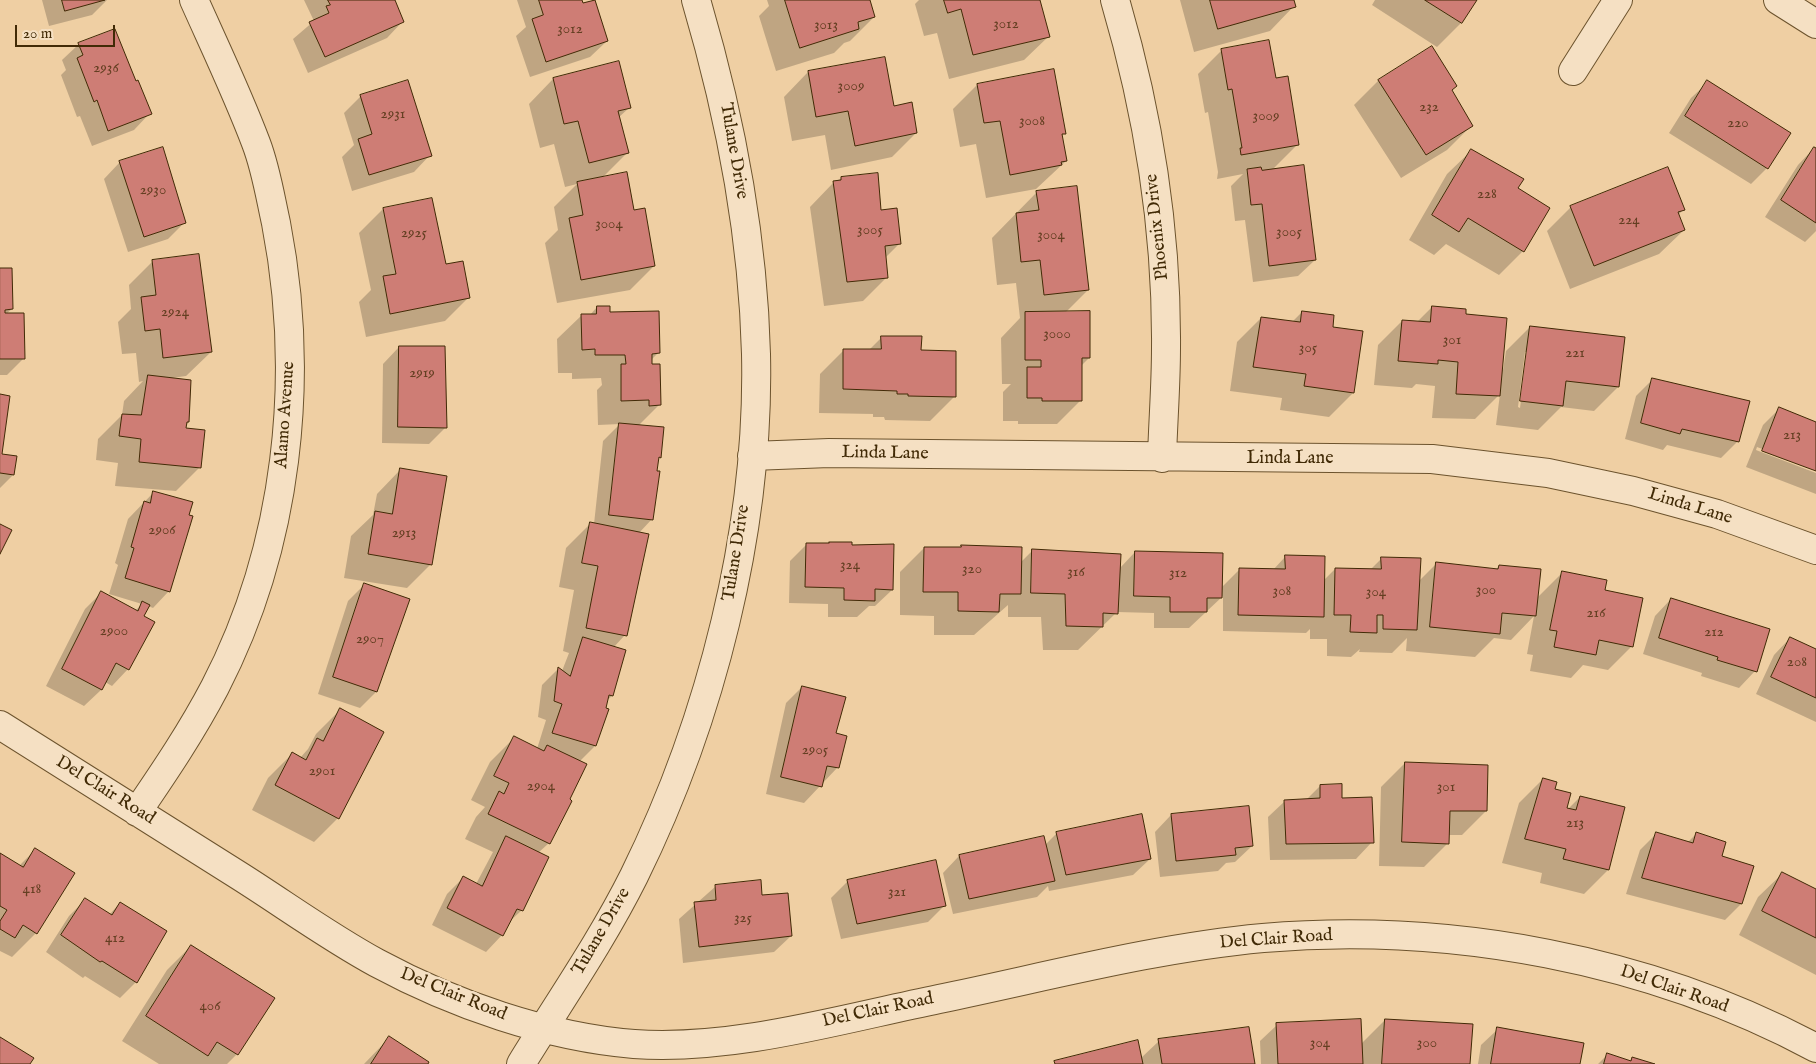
<!DOCTYPE html>
<style>
body{margin:0}
#map{position:relative;width:1816px;height:1064px;overflow:hidden;background:#efcfa3;font-family:"IM FELL English",serif}
canvas{display:block}
.scale{position:absolute;left:15px;top:25px;width:100px;height:22px;box-sizing:border-box;border:2px solid #412a06;border-top:0;padding-left:6px;font-size:15px;line-height:18px;white-space:nowrap;color:#412a06;-webkit-text-stroke:4px #f5e0c3;paint-order:stroke}
</style>
<div id="map">
<canvas width="1816" height="1064"></canvas>
<div class="scale">20 m</div>
</div>
<script>
const c = document.querySelector('canvas').getContext('2d');
c.lineJoin = 'round';
function paint(path, color) {
  c.fillStyle = color;
  c.fill(path, 'evenodd');
}
function strokePath(path, color, width, dash) {
  c.strokeStyle = color;
  c.lineWidth = width;
  c.lineCap = dash ? 'butt' : 'round';
  c.setLineDash(dash || []);
  c.stroke(path);
}
function drawText(font, color, halo, rows, align = 'center') {
  c.font = font + ' "IM FELL English",serif';
  c.lineWidth = 5;
  c.setLineDash([]);
  c.textBaseline = 'middle';
  c.strokeStyle = halo;
  c.fillStyle = color;
  for (const [text, x, y, turn = 0] of rows) {
    c.save();
    c.translate(x, y);
    c.rotate((+turn || 0) * Math.PI / 180);
    c.textAlign = isNaN(turn) ? turn : align;
    if (halo) c.strokeText(text, 0, 0);
    c.fillText(text, 0, 0);
    c.restore();
  }
}
const shadow = new Path2D(`
 M42,0H107L92,15L49,26Z
 M304,0H394L403,21L387,38L308,73L293,39L314,21Z
 M517,0H581L582,4L594,0L607,41L590,57L530,77L516,36L526,27Z
 M767,0H868L874,17L850,41L844,43L834,53L776,71L759,16L769,6Z
 M919,0H1039L1049,36L1024,60L949,79L937,33L924,36L915,4Z
 M1180,0H1293L1294,6L1270,31L1194,52Z
 M1375,0H1475L1461,23L1437,47L1372,5Z
 M79,44L135,82L150,113L134,130L92,146L80,116L77,117L61,75L66,70L62,60Z
 M1431,48L1451,91L1471,126L1447,150L1401,178L1354,105L1378,81Z
 M1222,50L1275,80L1298,144L1272,170L1315,260L1298,276L1253,282L1245,220L1235,221L1231,186L1243,174L1217,179L1218,172L1208,112L1205,113L1198,74Z
 M618,63L630,107L618,118L627,153L602,178L633,211L654,266L630,290L557,303L545,243L558,230L554,207L577,184L565,187L554,144L540,148L529,104L553,79Z
 M808,72L893,107L916,133L892,157L831,170L825,135L792,141L784,97Z
 M1708,82L1767,168L1751,184L1669,133L1691,98Z
 M977,85L1064,133L1061,136L1066,161L1036,189L986,198L976,144L960,147L953,109Z
 M361,96L430,155L414,172L352,191L342,157L354,145L344,113Z
 M1814,148L1816,231L1805,242L1765,217L1798,165Z
 M1472,150L1516,189L1523,251L1499,275L1446,244L1434,255L1409,240L1447,174Z
 M120,162L185,222L168,239L128,252L104,179Z
 M842,178L880,211L900,243L885,258L887,277L863,301L824,306L810,207L834,182Z
 M1037,192L1088,290L1065,313L1089,358L1081,366V400L1057,424H1018V421H1003V392L1011,384H1002L1001,338L1020,318L1016,283L997,285L992,238Z
 M1571,207L1683,210L1678,215L1684,230L1659,254L1570,289L1547,231Z
 M383,209L445,265L469,297L445,321L366,337L359,302L371,290L359,233Z
 M153,261L211,352L186,376L172,378L188,422L185,430L200,467L176,491L115,486L118,463L96,460L98,439L122,415L124,401L143,381L139,382L136,353L122,354L118,322L131,309L129,285Z
 M0,269L12,309L6,314L24,358L7,375H0Z
 M597,307L609,313L658,353L651,360L659,405L638,426L660,457L657,460L652,519L639,533L625,635L613,648L612,696L606,701L595,746L579,762L549,843L538,853L522,910L508,923L502,935L486,952L432,925L447,894L463,878L476,884L493,852L465,839L476,817L485,807L471,800L490,762L514,738L537,749L546,720L538,717L542,685L558,669L562,671L569,653L563,651L574,590L559,587L566,548L590,524H594L603,441L620,424L598,425L597,390L602,385L601,378L572,379V373H558L557,339L582,315H590Z
 M1432,307L1464,315L1501,370H1503L1506,351L1530,327L1618,387L1594,411L1561,407L1538,430L1496,425L1500,394L1475,419L1432,418L1435,386L1416,384L1412,388L1374,385L1378,345L1402,321L1417,322ZM1525,352H1527L1520,408L1518,407Z
 M1302,312L1331,328L1353,393L1329,417L1280,410L1282,398L1230,391L1237,342L1261,318L1292,322Z
 M882,337L920,351L954,397L930,421L885,420L884,417H873V414L819,413L820,374L844,350H869Z
 M399,347L446,427L429,444L382,443L383,364Z
 M1652,380L1738,441L1721,458L1667,445L1663,450L1625,439L1636,396Z
 M0,396L1,455L13,475L0,488Z
 M1779,409L1816,423V470L1757,447L1756,450L1816,473V494L1746,467L1763,425Z
 M401,469L431,564L407,588L344,578L351,536L373,515L377,494Z
 M154,492L169,591L153,608L148,606L142,617L128,669L112,686L105,682L101,690L84,706L46,686L85,609L101,593L135,611L142,604L109,594L118,565L115,563L128,519Z
 M807,544L851,546L892,590L875,606H869L857,617H828V604L789,603L790,561Z
 M924,548L1020,563L1032,551L1120,568L1135,552L1221,588L1240,569L1273,570L1285,557L1323,581L1335,569L1370,570L1382,558L1419,581L1436,564L1496,570L1499,566L1537,598L1562,573L1604,591L1632,646L1608,670L1583,665L1571,678L1530,671L1533,655L1527,654L1534,616L1511,640L1494,638L1475,657L1406,651L1407,638L1392,653L1359,652L1360,649L1351,657L1327,656V639H1310V629L1306,633L1223,631V596L1189,628H1154V613L1117,612L1078,650H1043L1041,617H1008V605L974,635H934V616L900,615V572Z
 M364,585L376,692L360,708L318,694L348,601Z
 M1671,599L1755,671L1739,688L1701,676L1702,673L1643,654L1655,616Z
 M1790,638L1816,650V722L1756,694L1774,655Z
 M802,687L835,734L837,768L804,803L766,794L786,703Z
 M340,710L338,818L314,842L252,810L268,778L292,754L300,758L308,749L316,734Z
 M1405,763L1486,811L1462,835H1448V843L1424,867L1379,866L1381,787Z
 M1543,779L1554,790L1565,812L1580,797L1624,808L1608,870L1584,894L1540,883L1542,873L1502,863L1519,803Z
 M1320,786L1341,799L1372,842L1356,859L1270,860L1268,817L1285,801L1306,800Z
 M1171,815L1252,846L1235,862L1226,863L1218,871L1160,877L1155,832Z
 M1057,833L1150,859L1133,875L1049,891L1048,886L1037,897L953,914L943,873L959,856L1045,845Z
 M1656,834L1687,843L1696,834L1720,857L1741,904L1725,920L1626,894L1640,850Z
 M35,850L36,933L12,957L0,951V854L19,866Z
 M1783,873L1816,890V975L1739,935L1758,897Z
 M848,881L945,905L928,922L841,939L831,898Z
 M716,886L761,897L791,936L774,952L683,963L679,919Z
 M85,900L109,915L120,903L136,982L120,998L85,976L83,978L46,952L69,916Z
 M191,946L237,1054L227,1064H159L122,1041L167,970Z
 M1385,1020L1469,1064H1261L1260,1041L1277,1025L1361,1044Z
 M1498,1029L1579,1064H1478L1481,1045Z
 M389,1038L427,1064H364Z
 M1159,1041L1253,1064H1053L1141,1058Z
 M1607,1055L1629,1062L1632,1058L1651,1064H1598Z`);
const building = new Path2D(`
 M62,0H105L65,11Z
 M328,0H395L404,22L325,57L309,22L329,13L326,6L330,5Z
 M539,0H582L583,3L595,0L608,41L546,62L532,19L543,15Z
 M785,0H870L875,17L858,22L859,29L800,48Z
 M944,0H1040L1050,37L973,55L961,9L948,13Z
 M1210,0H1294L1296,7L1218,29Z
 M1425,0H1477L1462,23Z
 M115,29L136,81L138,80L152,114L108,131L97,100L94,102L77,58L83,55L78,43Z
 M1269,40L1276,78L1288,76L1299,145L1241,155L1240,148H1242L1232,89L1228,90L1221,49Z
 M1432,46L1457,86L1452,90L1473,126L1426,155L1378,80Z
 M885,57L894,106L912,102L917,133L855,146L848,111L816,117L808,71Z
 M619,61L631,108L618,111L629,153L589,163L578,121L564,124L553,78Z
 M1054,69L1066,134H1062L1067,161L1061,162L1062,165L1010,175L1000,121L984,123L977,84Z
 M408,80L432,156L369,175L358,139L372,134L360,95Z
 M1707,80L1791,133L1768,169L1685,116Z
 M163,147L186,223L144,237L119,161Z
 M1814,147L1816,148V223L1781,200Z
 M1471,149L1524,179L1518,188L1550,208L1524,252L1468,218L1459,232L1432,215Z
 M1304,165L1316,260L1269,266L1262,204L1251,205L1247,169L1261,167L1262,170Z
 M1668,167L1685,210L1678,212L1685,230L1594,266L1570,206Z
 M627,172L634,210L645,208L655,266L581,280L569,218L583,215L577,182Z
 M878,173L881,210L897,208L901,244L885,246L888,278L847,282L833,181L841,180V177Z
 M1077,186L1089,290L1044,295L1040,260L1021,262L1016,213L1039,210L1036,191Z
 M432,198L446,264L463,261L470,298L390,314L383,276L396,274L383,208Z
 M199,254L212,352L163,358L160,329L145,331L141,297L156,295L152,260Z
 M0,268H12L13,309L5,310V313H24L25,359H0Z
 M597,306H610V312L659,311L660,353L652,354V364H660L661,405L649,406V400L621,401V364H626L625,355H595V349L582,350L581,314H596Z
 M1432,306L1466,309V314L1507,318L1500,396L1456,394L1458,362L1438,360V364L1398,361L1402,320L1430,322Z
 M1090,311V358H1082V401H1042V398H1027V367H1041V360H1025V312Z
 M1302,311L1334,315L1333,327L1363,331L1354,393L1304,386L1306,374L1253,367L1261,317L1300,322Z
 M1530,326L1625,337L1619,387L1566,381L1563,406L1520,401Z
 M881,336H922L921,350L956,351V397L908,396V394H897V391L843,389V349H881Z
 M399,346H445L447,428L398,427Z
 M148,375L191,380L189,422H187L186,428L205,430L201,468L139,462L141,439L119,436L122,414L141,415Z
 M1652,378L1750,401L1739,442L1682,429L1680,434L1641,423Z
 M0,394L10,396L2,454L17,456L14,475L0,473Z
 M1779,407L1816,422V471L1762,451Z
 M619,423L664,427L661,458L659,457L657,471H660L653,520L609,515Z
 M400,468L447,476L432,565L368,554L375,511L392,514Z
 M153,491L193,502L189,515L193,516L170,592L125,578L134,548L131,547L144,501L150,503Z
 M590,522L649,534L627,636L586,628L598,566L582,563Z
 M0,524L12,530L0,554Z
 M829,542H852V545L894,544L893,590L875,589V601L844,600V588L805,587L806,543H829Z
 M961,545L1022,547L1021,594H1000L999,612L958,611V592H923L924,547H961Z
 M1032,549L1121,554L1118,614L1103,613V627L1066,626L1065,594L1031,593Z
 M1135,551L1223,553L1222,598H1207V612H1170V597L1134,596Z
 M1285,555L1325,556L1324,617L1238,615L1239,568L1285,569Z
 M1381,557L1421,558L1417,630L1383,629V615H1377V633L1350,632L1351,615H1334L1335,568L1381,569Z
 M1436,562L1498,569L1499,565L1541,569L1536,616L1502,613L1500,634L1430,627Z
 M1562,571L1607,580L1605,590L1643,598L1633,647L1599,640L1596,655L1554,647L1557,631L1550,630Z
 M364,583L410,599L377,692L333,677Z
 M101,591L138,611L142,601L150,605L144,616L155,622L129,670L116,663L102,690L62,669Z
 M1671,598L1770,629L1757,672L1717,660L1718,657L1659,638Z
 M583,637L626,650L613,696L609,695L606,708L609,709L596,746L552,733L562,704L554,701L558,667L570,676Z
 M1790,637L1816,649V698L1771,677Z
 M802,686L846,697L836,733L847,736L839,768L827,766L822,787L781,777Z
 M340,708L384,732L339,819L275,785L292,752L306,760L317,738L323,741Z
 M514,736L544,751L547,745L587,764L570,799L572,801L550,844L488,814L499,791L504,794L509,783L494,776Z
 M1405,762L1488,765L1487,811H1450L1449,844L1402,842Z
 M1543,778L1557,782L1555,789L1571,793L1567,808L1576,810L1580,796L1625,807L1609,870L1563,859L1566,849L1525,839Z
 M1342,784V798L1372,797L1374,843L1286,844L1284,800L1320,798V785Z
 M1249,806L1253,846L1235,848L1236,855L1176,861L1171,814Z
 M1142,814L1151,859L1066,875L1056,832Z
 M1656,832L1693,843L1696,832L1726,842L1722,856L1754,866L1742,904L1642,878Z
 M506,836L549,857L523,911L517,909L503,936L447,908L463,876L482,886Z
 M1044,836L1055,881L969,899L959,855Z
 M35,848L75,873L37,934L23,925L15,938L0,929V921L7,910L0,906V853L23,867Z
 M936,860L946,906L857,924L847,880Z
 M1782,872L1816,889V938L1762,911Z
 M761,880L762,895L788,893L792,936L699,947L694,902L716,900L715,885Z
 M85,898L112,915L120,902L167,931L137,983L102,961L100,962L61,935Z
 M191,945L275,998L238,1055L217,1042L208,1056L146,1016Z
 M1361,1019L1363,1064H1278L1276,1023Z
 M1385,1019L1473,1024L1470,1064H1382Z
 M1249,1027L1255,1064H1162L1158,1039Z
 M1497,1027L1584,1043L1580,1064H1491Z
 M389,1036L429,1062L428,1064H371Z
 M0,1037L34,1058L30,1064H0Z
 M1138,1040L1143,1064H1055L1054,1061Z
 M1607,1053L1631,1061L1632,1057L1655,1064H1604Z`);
const minor = new Path2D(`
 M1115,0C1148,112 1167,231 1166,348C1166,385 1163,422 1162,458
 M1778,0L1816,24
 M1573,71L1618,0
 M752,456L829,453L1432,459L1548,473L1633,491L1717,514L1816,550
 M0,725C79,775 158,825 238,875C284,904 329,937 377,963C453,1004 547,1037 634,1044C734,1051 841,1019 939,999C1046,977 1154,948 1263,938C1450,922 1650,959 1816,1048
 M137,812C165,771 192,731 215,687C288,546 306,378 276,223C270,196 266,169 256,143C238,95 215,47 194,0
 M521,1064C559,1002 601,942 634,876C711,720 760,529 756,354C753,234 730,115 696,0`);
const numberNames = [
 ["3012",1006,25],
 ["3013",826,26],
 ["3012",570,30],
 ["2936",106,69],
 ["3009",851,87],
 ["232",1429,108],
 ["2931",393,115],
 ["3009",1266,117],
 ["3008",1032,122],
 ["220",1738,124],
 ["2930",153,191],
 ["228",1487,195],
 ["224",1629,221],
 ["3004",609,225],
 ["3005",870,231],
 ["3005",1289,233],
 ["2925",414,234],
 ["3004",1051,236],
 ["2924",175,313],
 ["3000",1057,335],
 ["301",1452,341],
 ["305",1308,349],
 ["221",1575,354],
 ["2919",422,374],
 ["213",1792,436],
 ["2906",162,531],
 ["2913",404,534],
 ["324",850,566],
 ["320",972,570],
 ["316",1076,573],
 ["312",1178,574],
 ["300",1486,591],
 ["308",1282,592],
 ["304",1376,593],
 ["216",1596,614],
 ["2900",114,632],
 ["212",1714,633],
 ["2907",370,640],
 ["208",1797,663],
 ["2905",815,751],
 ["2901",322,772],
 ["2904",541,787],
 ["301",1446,788],
 ["213",1575,824],
 ["418",32,890],
 ["321",897,893],
 ["325",743,919],
 ["412",115,939],
 ["406",210,1007],
 ["304",1320,1044],
 ["300",1427,1044]
];
const streetNames = [
 ["Tulane Drive",733,151,80],
 ["Phoenix Drive",1158,227,-96],
 ["Alamo Avenue",286,415,-86],
 ["Linda Lane",885,454,1],
 ["Linda Lane",1290,459],
 ["Linda Lane",1690,507,17],
 ["Tulane Drive",737,553,-81],
 ["Del Clair Road",105,791,32],
 ["Tulane Drive",602,932,-60],
 ["Del Clair Road",1276,940,-4],
 ["Del Clair Road",1674,990,19],
 ["Del Clair Road",453,995,22],
 ["Del Clair Road",878,1011,-12]
];
paint(shadow, '#0003');
paint(building, '#ce7d75');
strokePath(building, '#412a06', 1);
strokePath(minor, '#6c532d', 30);
strokePath(minor, '#f5e0c3', 28);
drawText('15px', '#643f22', null, numberNames);
drawText('18px', '#412a06', '#f5e0c3', streetNames);
</script>
